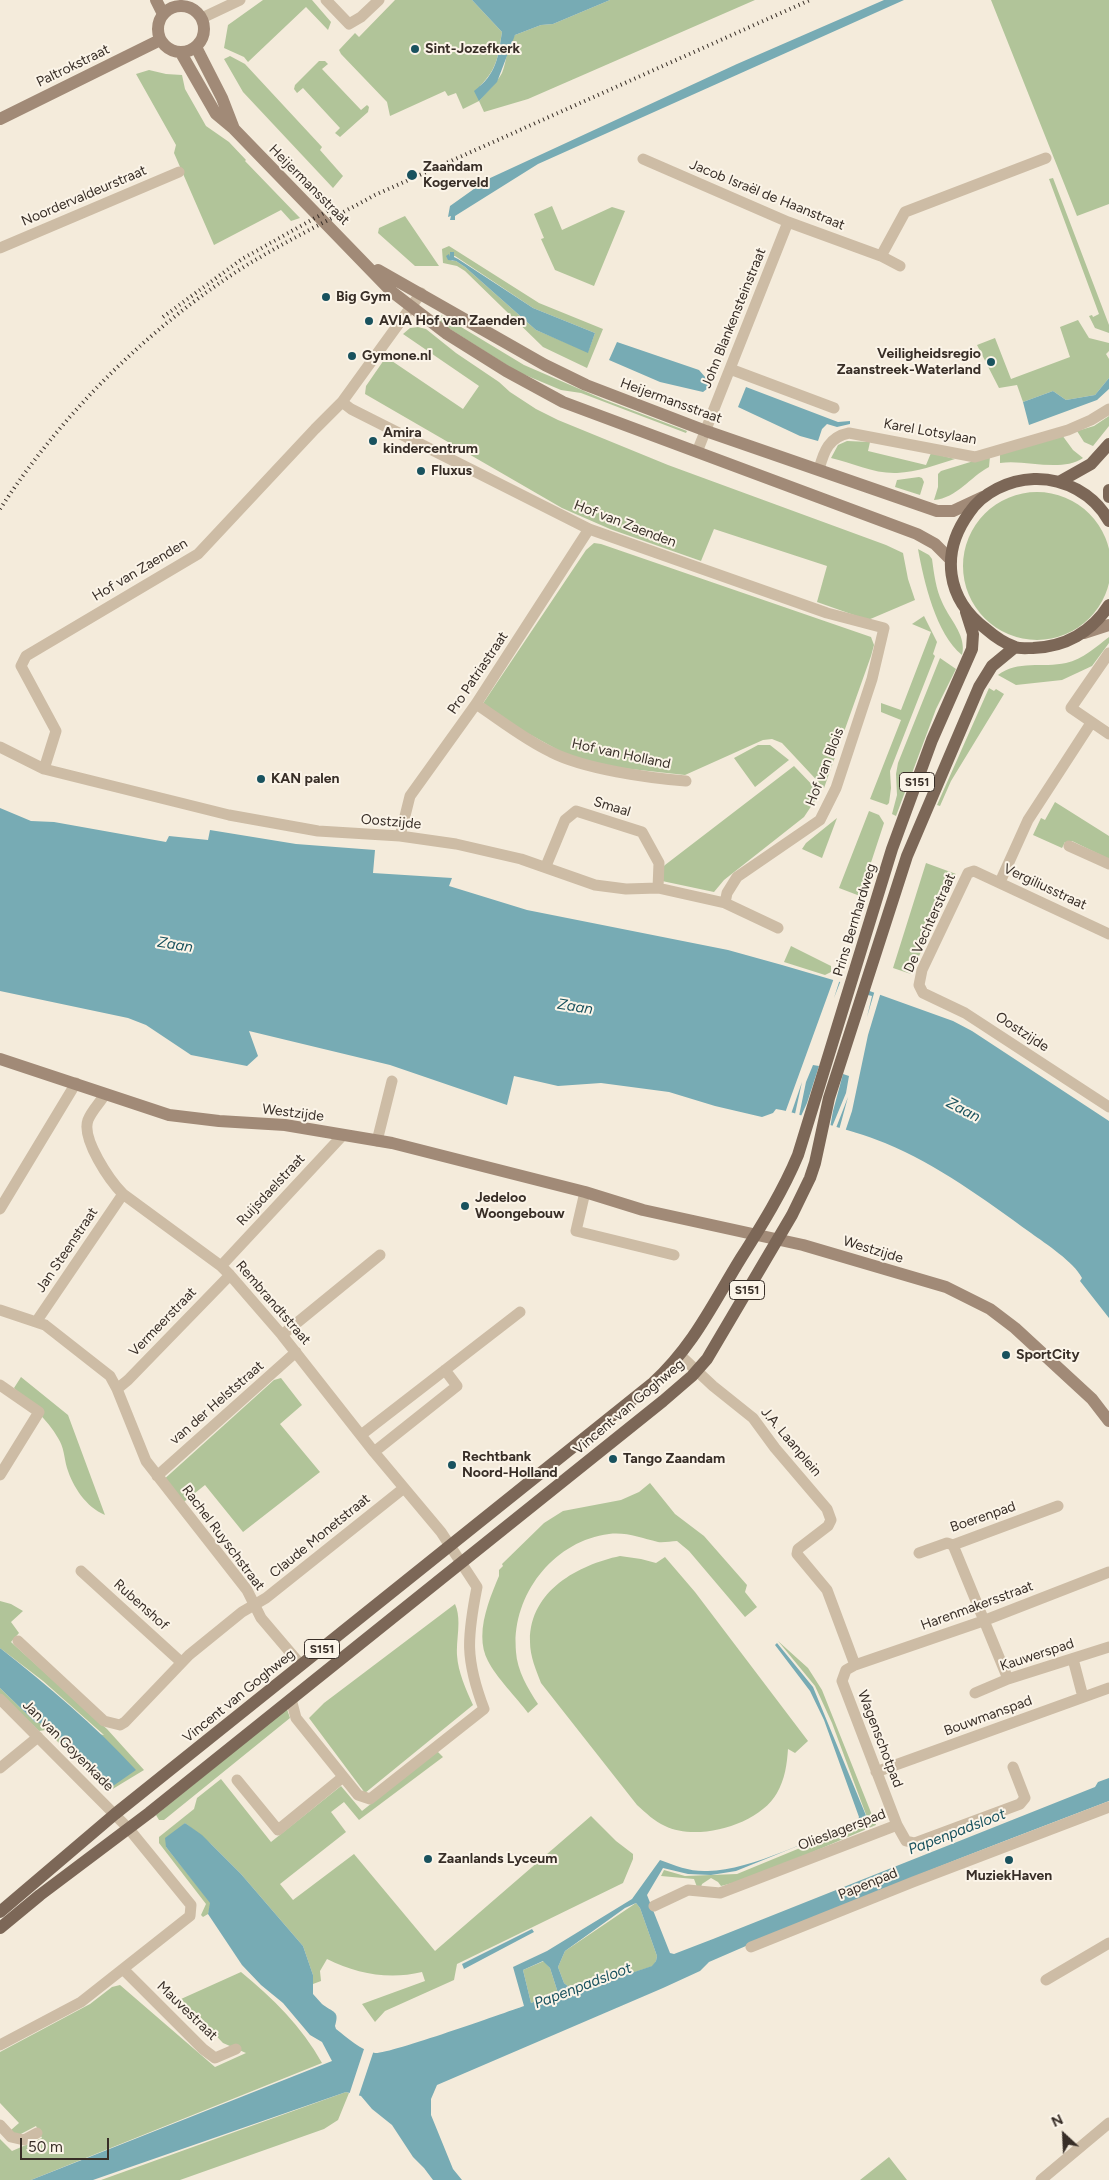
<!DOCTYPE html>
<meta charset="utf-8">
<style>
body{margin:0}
#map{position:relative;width:1109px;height:2180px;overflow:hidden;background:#f4ebdb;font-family:Figtree,sans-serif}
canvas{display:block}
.north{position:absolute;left:1039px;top:2110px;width:50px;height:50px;-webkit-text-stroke:4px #fbf4e8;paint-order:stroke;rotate:335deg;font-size:14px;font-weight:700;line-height:20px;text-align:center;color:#382e27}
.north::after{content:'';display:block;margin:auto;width:18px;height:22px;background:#382e27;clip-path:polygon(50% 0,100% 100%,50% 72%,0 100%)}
.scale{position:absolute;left:20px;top:2138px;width:89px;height:22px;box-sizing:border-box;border:2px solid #382e27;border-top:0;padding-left:6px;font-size:15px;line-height:18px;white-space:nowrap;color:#382e27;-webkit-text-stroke:4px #fbf4e8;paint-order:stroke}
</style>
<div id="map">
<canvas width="1109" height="2180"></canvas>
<div class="north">N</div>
<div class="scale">50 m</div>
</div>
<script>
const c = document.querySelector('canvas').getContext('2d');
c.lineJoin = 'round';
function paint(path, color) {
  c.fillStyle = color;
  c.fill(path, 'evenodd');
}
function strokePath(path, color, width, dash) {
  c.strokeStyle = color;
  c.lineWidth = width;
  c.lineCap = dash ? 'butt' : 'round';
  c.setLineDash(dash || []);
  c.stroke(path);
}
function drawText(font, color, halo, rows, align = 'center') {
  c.font = font + ' Figtree,sans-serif';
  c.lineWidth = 4;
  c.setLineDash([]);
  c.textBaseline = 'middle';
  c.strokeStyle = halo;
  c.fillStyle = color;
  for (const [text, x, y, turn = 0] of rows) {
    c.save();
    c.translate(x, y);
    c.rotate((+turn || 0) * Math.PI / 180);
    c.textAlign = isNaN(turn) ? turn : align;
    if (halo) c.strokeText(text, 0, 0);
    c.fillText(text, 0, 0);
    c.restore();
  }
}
const green = new Path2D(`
 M263,0H312L331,22L328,30L306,7L248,62L244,57L224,48L228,25Z
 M395,0H472L502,32C498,55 498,68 480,86L479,101C487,91 496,84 502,73C507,61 507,44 515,35L541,25L553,24L610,0H755L528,99L484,112L479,101L463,109L456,93L448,96L445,91L390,116L387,102L341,54L339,50L355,33L359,37Z
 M991,0H1109V204L1077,216Z
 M230,56L245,64L322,147L320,150L343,176L333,188L243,92L224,59Z
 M319,61H325L328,64L322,69L361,110L367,105L369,107L368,112L340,137L335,133L340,128L303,88L297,93L294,89L295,85Z
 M149,70L166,74L182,75L185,89L206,126L229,142L246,160L245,161L300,218L291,221L281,210L214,245L174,153L176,145L136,74Z
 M1053,178L1109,325V333L1095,328L1089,316L1092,315L1093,317L1099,314L1049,179Z
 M552,206L562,230L612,207L625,211L594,286L555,270L541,239L544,238L534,214Z
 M405,216L439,266H415L378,233L379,228Z
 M449,246L539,303L603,329L587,368L543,347L465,271L457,266L443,263L442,249ZM455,256L533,308L595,333L588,352L536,330L465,267L456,261H452L449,257Z
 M438,313L524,365L605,400L687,431L686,433L581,393L561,390L518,372L434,319Z
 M1078,320L1089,338L1109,343V351L1106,354L1109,359V378L1095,395L1066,400L1053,391L1023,402L1017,385L999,388L977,345L995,338L1011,379L1070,357L1060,327Z
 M418,327L426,329L456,353L499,382L510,392L536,409L558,420L668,465L886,545L903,553L908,579L915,600L868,620L817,602L827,566L714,529L701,561L610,529L562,508L365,394L366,386L386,357L463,409L479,386L403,334L410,328Z
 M1109,416V426L1093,446L1084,442L1077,431L1094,426Z
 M1062,435L1073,450L1083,458C1060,473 1026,459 1000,463V453Z
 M847,441L870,442L868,451L926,465L931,453L955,459C936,465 917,472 897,473C875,474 852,463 831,458L838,445Z
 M990,456L989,467C970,477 957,498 934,500L938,487V474L941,471Z
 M919,477L922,478L924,482L920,495L895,487L897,480Z
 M963 566a74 74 0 1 1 148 0a74 74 0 1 1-148 0Z
 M594,543L601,544L871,637L874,645L871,656L824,788L782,743L772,739L763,740L685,775L603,766L569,756L489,712L482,705L586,550Z
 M918,549L929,555L932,559C934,574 936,589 942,602C949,619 967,635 962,655C936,634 924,582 918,549Z
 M924,616L937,642L933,654L935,656L890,771L891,788L889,803L887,805L870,799L901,720L881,712V703L901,710L931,632L912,624Z
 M1109,637V643L1092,666L1062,680L1016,685L998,675C1017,660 1043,668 1066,663C1083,659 1096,647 1109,637Z
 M940,658L956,669L936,709L896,816L892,814L897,795L896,774L898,763Z
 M989,688L994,691L996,689L1004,694L951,781L940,806L937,805Z
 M758,745H770L789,760L755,787L734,758Z
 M794,766L820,793L804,817L724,880L714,892L662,881L660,870L665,865Z
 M1055,802L1109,836V859L1072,841L1068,843L1065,842L1062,848L1033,835L1041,818L1045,820Z
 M869,811L879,815L884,823L860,896L839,888Z
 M837,818L822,858L802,849L806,843Z
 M926,863L956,874L911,974L893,968Z
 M791,946L831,966V972L825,975L784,962Z
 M21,1377L68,1415L105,1515C86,1507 73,1487 67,1468C64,1457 64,1447 58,1438C48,1420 29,1404 14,1388Z
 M281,1378L302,1405L280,1424L320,1472L243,1532L205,1485L180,1505L161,1482L274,1380Z
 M650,1483L675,1514L704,1536L747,1585L745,1592L757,1607L745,1617L689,1551L677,1541C671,1541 663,1543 658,1542C641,1538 627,1532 609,1534C553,1541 511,1596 516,1652C517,1670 528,1689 538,1704L528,1713C517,1698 496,1677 488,1661C474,1635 489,1600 499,1576V1570L503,1566L502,1564L544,1523L563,1511L621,1500L639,1492Z
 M620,1556L641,1559L656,1563L665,1557L695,1592L808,1741L795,1753L788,1749C787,1764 785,1779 777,1793C759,1825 697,1842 665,1826C654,1821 646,1813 637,1805L541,1683C536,1670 530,1656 530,1642C529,1591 578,1565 620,1556Z
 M0,1601L11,1604L23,1611L11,1622L19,1633L11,1642L107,1729L144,1770L111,1790L103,1787L46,1730L39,1731L0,1694V1688L35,1722L104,1735L43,1681L0,1648Z
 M455,1604C462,1620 456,1638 457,1655C458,1672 466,1690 473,1705L365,1793L309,1718L324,1703Z
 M778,1641L808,1668L822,1690L876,1825L752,1878L721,1886L718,1882L711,1878L702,1884L701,1887H697L694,1879L661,1876L664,1870L685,1876L737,1874L868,1820L832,1723L815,1686Z
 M287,1709L290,1718L164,1820H159L156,1815Z
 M437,1751L443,1757L359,1820L344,1802L331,1812L346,1832L280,1884L293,1900L354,1854L435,1951L591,1816L616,1841L633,1854V1859L623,1883L457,1964L454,1980L385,2011L375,2022L362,2004L425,1981L422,1972C389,1980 357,1974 327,1959L320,1971L321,1981L313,1984V1975L303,1946L241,1874L211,1844L185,1823L166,1847L211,1903L208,1914L203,1917L201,1915L206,1904L159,1843V1837L194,1809L197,1798L221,1779L271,1842L341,1786L362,1811Z
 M636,1903L640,1908L657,1956L656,1961L653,1966L575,1992L564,1983L558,1967L565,1951Z
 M544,1961L550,1968L558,1993L531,2003L523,1970Z
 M241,1972C273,1998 302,2027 322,2063L31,2180H0V2139L12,2151L42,2138L36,2126L17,2136L11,2130L19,2123L0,2103V2052L90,2004L112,1987L120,1985L215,2067L246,2053L223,2043L181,1999Z
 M346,2092L349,2093L338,2120L324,2129L180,2180H101Z
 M889,2157L907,2180H860Z`);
const water = new Path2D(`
 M472,0H610L553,24L541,25L515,35L497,82L479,101L474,91C497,74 498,57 502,32Z
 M884,0H904L538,164L455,216V220H450L451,216L448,217L450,206L488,179L737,64Z
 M450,252H454V257L458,259L533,308L595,333L588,353L536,330L465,267L456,261L448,260L446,256L449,254L450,257Z
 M617,342L699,370L712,385L703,392L660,382L609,360Z
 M1109,378V389L1097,400L1029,425L1023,402L1053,391L1066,400L1095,395Z
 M746,387L838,422L850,421V424L837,427L827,424L822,429L818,441L800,436L738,407Z
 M0,808L31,821L54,822L166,842L169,836L208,840L210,830L296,844L375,850L373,873L452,878L449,886L527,910L728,950L782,965L864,989L953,1021L972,1031L1109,1121V1318L1080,1281L1082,1278C1074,1262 1046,1244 1031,1233C984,1199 938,1165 885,1143C866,1135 846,1130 827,1124C808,1118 795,1112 776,1109L773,1113L762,1117L715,1106L669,1092L601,1083L558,1086L514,1076L507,1105L390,1065L249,1031L258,1056L247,1066L191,1055L146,1025L128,1018L0,991Z
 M777,1643L813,1687L867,1818L736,1871L711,1875L688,1874L663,1868L647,1895L670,1953L674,1954L713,1939L1095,1787L1098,1782L1109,1778V1801C975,1852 841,1904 709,1962L700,1971L663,1988L437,2085L431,2099V2115L453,2169L462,2180H433L424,2168L413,2157L392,2125L372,2109L361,2096L346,2092L93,2180H31L332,2061L322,2042L310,2035L283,2003L261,1985L242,1965L208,1914L210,1903L166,1847L165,1838L185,1823L202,1835L241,1874L303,1946L313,1975V1994C316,1997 319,2001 322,2004C333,2013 340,2010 335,2026L336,2029C348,2038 360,2050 375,2053C386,2055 504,2013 524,2006L513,1967L547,1951L632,1899L660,1860C676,1866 691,1872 708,1871C752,1870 816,1837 858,1820L859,1817L824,1720L810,1691L775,1645ZM636,1903L640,1908L657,1956L656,1961L652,1966L575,1992L564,1983L558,1967L565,1951L625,1908ZM543,1961L550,1968L558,1993L531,2003L523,1970Z
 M0,1648C48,1686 95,1725 136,1770L113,1786L106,1784L47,1725L35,1722L0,1688Z
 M532,1929L534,1932L464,1969L462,1964Z`);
const pier = new Path2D(`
 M834,978L840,979L834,998L841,980L865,987L868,995L872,996L867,1017L875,990L881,992L868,1035L852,1111L845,1132L839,1130L848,1097L836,1128L832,1127L846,1093L849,1076L843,1074L833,1111L830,1128L801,1116L807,1103L819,1066L813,1065L806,1082L799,1116L795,1114L802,1082L791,1114L785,1113Z
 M365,2046L374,2050L358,2098L349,2095Z`);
const street = new Path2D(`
 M326,0L349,24L361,17L379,0
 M202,18L240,0
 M643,159L788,222L881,256L900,266
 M0,248L179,172
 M881,256L905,212L1046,158
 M730,369L834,408
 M342,402L351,409L589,529L827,613L884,628L872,679L836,788L820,820L737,877L727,893L725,903
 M697,452L788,222
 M819,469C824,451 829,437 849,433L975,457L1068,430L1091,420L1109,409
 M1109,653L1071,708L1109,734
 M476,704C500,720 525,740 551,752C584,769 648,778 686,781
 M0,747L44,769L229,815L318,831L400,836L456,844L521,859L595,885L626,889L658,888L725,903L778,928
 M44,769L56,731L21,666L26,656L198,554L315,429L342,402L421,293
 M400,836L410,796L476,704L589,529
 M1069,846L1109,864
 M546,866L565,820L576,811L642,832L659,863L658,888
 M1000,882L1028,820L1091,723
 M1109,934L974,871L968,873L922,970L919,985L923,993L965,1013L1109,1107
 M105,1094C100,1103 92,1110 88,1120C81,1139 110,1181 123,1194L221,1266L230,1275L282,1335L374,1452L441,1532L477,1587C467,1638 465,1659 484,1709L370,1799L358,1795L296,1718L291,1699
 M377,1141L392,1081
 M585,1192L576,1231L674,1255
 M0,1209L76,1083
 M221,1266L343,1135
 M0,1310L45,1325L110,1376L117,1389L146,1461L247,1590L261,1618L301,1665
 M36,1322L123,1194
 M282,1335L380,1255
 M681,1356L713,1386L753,1418L775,1448L827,1509L831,1520L828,1526L798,1549L797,1554L827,1590L855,1665L846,1670L842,1681L897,1825
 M0,1385L39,1412L0,1475
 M117,1389L128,1380L230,1275
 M361,1435L520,1312
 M374,1452L457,1386L445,1370
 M157,1476L296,1352
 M953,1545L1008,1679
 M919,1553L947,1543L953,1545L1058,1506
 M81,1571L181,1662
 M18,1641L104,1721L120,1725L125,1722L189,1655L242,1612L266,1598L404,1488
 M1073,1659L1083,1697
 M855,1665L983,1621L1109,1572
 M975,1693L1008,1679L1109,1647
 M0,1699L129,1829L191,1905L190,1916L81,2002L0,2045
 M0,1768L38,1737
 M876,1772L1109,1688
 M237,1780L278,1830L343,1777
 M654,1906L688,1890L720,1893L897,1825L906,1841L915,1843L1020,1804L1025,1798L1013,1767
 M751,1947L913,1882L1109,1807
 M123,1969L203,2049L215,2058L236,2049
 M1046,1980L1109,1943
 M0,2125L11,2137L24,2140L37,2133
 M1041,2180L1109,2123`);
const secondary = new Path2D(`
 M156,0L163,14
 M158 29a23 23 0 1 1 46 0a23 23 0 1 1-46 0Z
 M196,47L222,98L234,129
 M181,53L216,114L234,129L391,291L447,334L506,371L563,402L917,534L935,544L951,560
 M0,119L160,40
 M378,270L545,365L586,385L706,431L937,511H953L983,497
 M1084,633L1109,625
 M0,1059L169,1115L219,1121L285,1125L392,1143L585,1192L643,1210L803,1245L946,1287L990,1309L1015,1328L1092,1399L1109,1421`);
const primary = new Path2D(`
 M1059,482L1091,464L1109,444
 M1109,490V497
 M1109,521C1094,494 1064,478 1034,479C1009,480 983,492 969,513C940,553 946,599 986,629C994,636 1004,643 1015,647C1020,649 1027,648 1033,648C1065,647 1092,632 1109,605
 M0,1912L115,1814L653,1383C694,1345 712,1305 741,1258C762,1225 783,1191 798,1155L892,849L932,740L972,649L973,634L966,612
 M0,1928L40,1895L149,1813L663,1401L692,1376L707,1359L792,1215L810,1178L815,1163L829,1098L907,856L979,687L992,666L1015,647`);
const rail = new Path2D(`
 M163,317L242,259L331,209
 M0,509C62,414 144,332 239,270C283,242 330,220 375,195L810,0`);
const markers = [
 [415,49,5,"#19525e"],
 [412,175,6,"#19525e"],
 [326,297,5,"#19525e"],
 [369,321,5,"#19525e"],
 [352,356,5,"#19525e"],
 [991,362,5,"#19525e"],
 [373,441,5,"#19525e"],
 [421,471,5,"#19525e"],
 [261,779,5,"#19525e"],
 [465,1206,5,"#19525e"],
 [1006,1355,5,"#19525e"],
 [613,1459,5,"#19525e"],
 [452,1465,5,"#19525e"],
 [428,1859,5,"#19525e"],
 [1009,1860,5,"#19525e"]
];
const shields = [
 [917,782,35],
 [747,1290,35],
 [322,1649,35]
];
const shieldNames = [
 ["S151",917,782],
 ["S151",747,1290],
 ["S151",322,1649]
];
const poiNames = [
 ["Sint-Jozefkerk",425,49],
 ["Zaandam",423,167],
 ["Kogerveld",423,183],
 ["Big Gym",336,297],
 ["AVIA Hof van Zaenden",379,321],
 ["Veiligheidsregio",981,354,"right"],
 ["Zaanstreek-Waterland",981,370,"right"],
 ["Gymone.nl",362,356],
 ["Amira",383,433],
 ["kindercentrum",383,449],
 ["Fluxus",431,471],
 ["KAN palen",271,779],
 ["Jedeloo",475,1198],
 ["Woongebouw",475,1214],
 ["SportCity",1016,1355],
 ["Rechtbank",462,1457],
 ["Noord-Holland",462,1473],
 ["Tango Zaandam",623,1459],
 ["Zaanlands Lyceum",438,1859],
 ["MuziekHaven",1009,1876,"center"]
];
const streetNames = [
 ["Paltrokstraat",73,66,-26],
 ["Heijermansstraat",309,185,45],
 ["Jacob Israël de Haanstraat",767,195,22],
 ["Noordervaldeurstraat",84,196,-23],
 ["John Blankensteinstraat",734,318,-68],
 ["Heijermansstraat",671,401,20],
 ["Karel Lotsylaan",930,432,10],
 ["Hof van Zaenden",625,524,21],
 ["Hof van Zaenden",140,570,-31],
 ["Pro Patriastraat",478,673,-56],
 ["Hof van Holland",621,754,12],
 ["Hof van Blois",825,767,-69],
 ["Smaal",612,807,17],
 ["Oostzijde",391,822,5],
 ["Vergiliusstraat",1045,887,25],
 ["Prins Bernhardweg",855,920,-73],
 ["De Vechterstraat",930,923,-66],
 ["Oostzijde",1022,1032,33],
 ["Westzijde",293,1113,7],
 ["Ruijsdaelstraat",271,1190,-47],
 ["Jan Steenstraat",67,1250,-56],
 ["Westzijde",873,1250,17],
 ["Rembrandtstraat",273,1303,49],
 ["Vermeerstraat",163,1322,-46],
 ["van der Helststraat",217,1403,-41],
 ["Vincent van Goghweg",629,1407,-40],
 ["J.A. Laanplein",791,1442,50],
 ["Boerenpad",983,1517,-19],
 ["Claude Monetstraat",320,1536,-39],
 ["Rachel Ruyschstraat",223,1538,53],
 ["Rubenshof",141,1605,42],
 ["Harenmakersstraat",977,1606,-20],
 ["Kauwerspad",1037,1655,-18],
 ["Vincent van Goghweg",239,1696,-39],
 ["Bouwmanspad",988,1716,-20],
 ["Wagenschotpad",880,1739,69],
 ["Jan van Goyenkade",68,1746,45],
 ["Olieslagerspad",842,1830,-21],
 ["Papenpad",868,1884,-22],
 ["Mauvestraat",187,2011,44]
];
const waterNames = [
 ["Zaan",175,945,9],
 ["Zaan",575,1007,9],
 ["Zaan",963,1110,27],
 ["Papenpadsloot",957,1832,-21],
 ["Papenpadsloot",583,1986,-21]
];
paint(green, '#b1c499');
paint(water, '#77abb4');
paint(pier, '#f4ebdb');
strokePath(street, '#cdbca5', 11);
strokePath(secondary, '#a18a77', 12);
strokePath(primary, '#7c6757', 12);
strokePath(rail, '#382e27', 4, [1, 4]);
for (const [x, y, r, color] of markers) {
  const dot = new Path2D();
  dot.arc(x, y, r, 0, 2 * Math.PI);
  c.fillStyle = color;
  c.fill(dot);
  strokePath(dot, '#fbf4e8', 2);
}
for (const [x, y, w] of shields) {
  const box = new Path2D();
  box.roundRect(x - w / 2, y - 9.5, w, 19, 4);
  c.fillStyle = '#fbf4e8';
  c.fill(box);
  strokePath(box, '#382e27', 1);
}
drawText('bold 12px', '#382e27', null, shieldNames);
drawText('bold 14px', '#382e27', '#fbf4e8', poiNames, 'left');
drawText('14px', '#382e27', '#fbf4e8', streetNames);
drawText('italic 15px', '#19525e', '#fbf4e8', waterNames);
</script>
